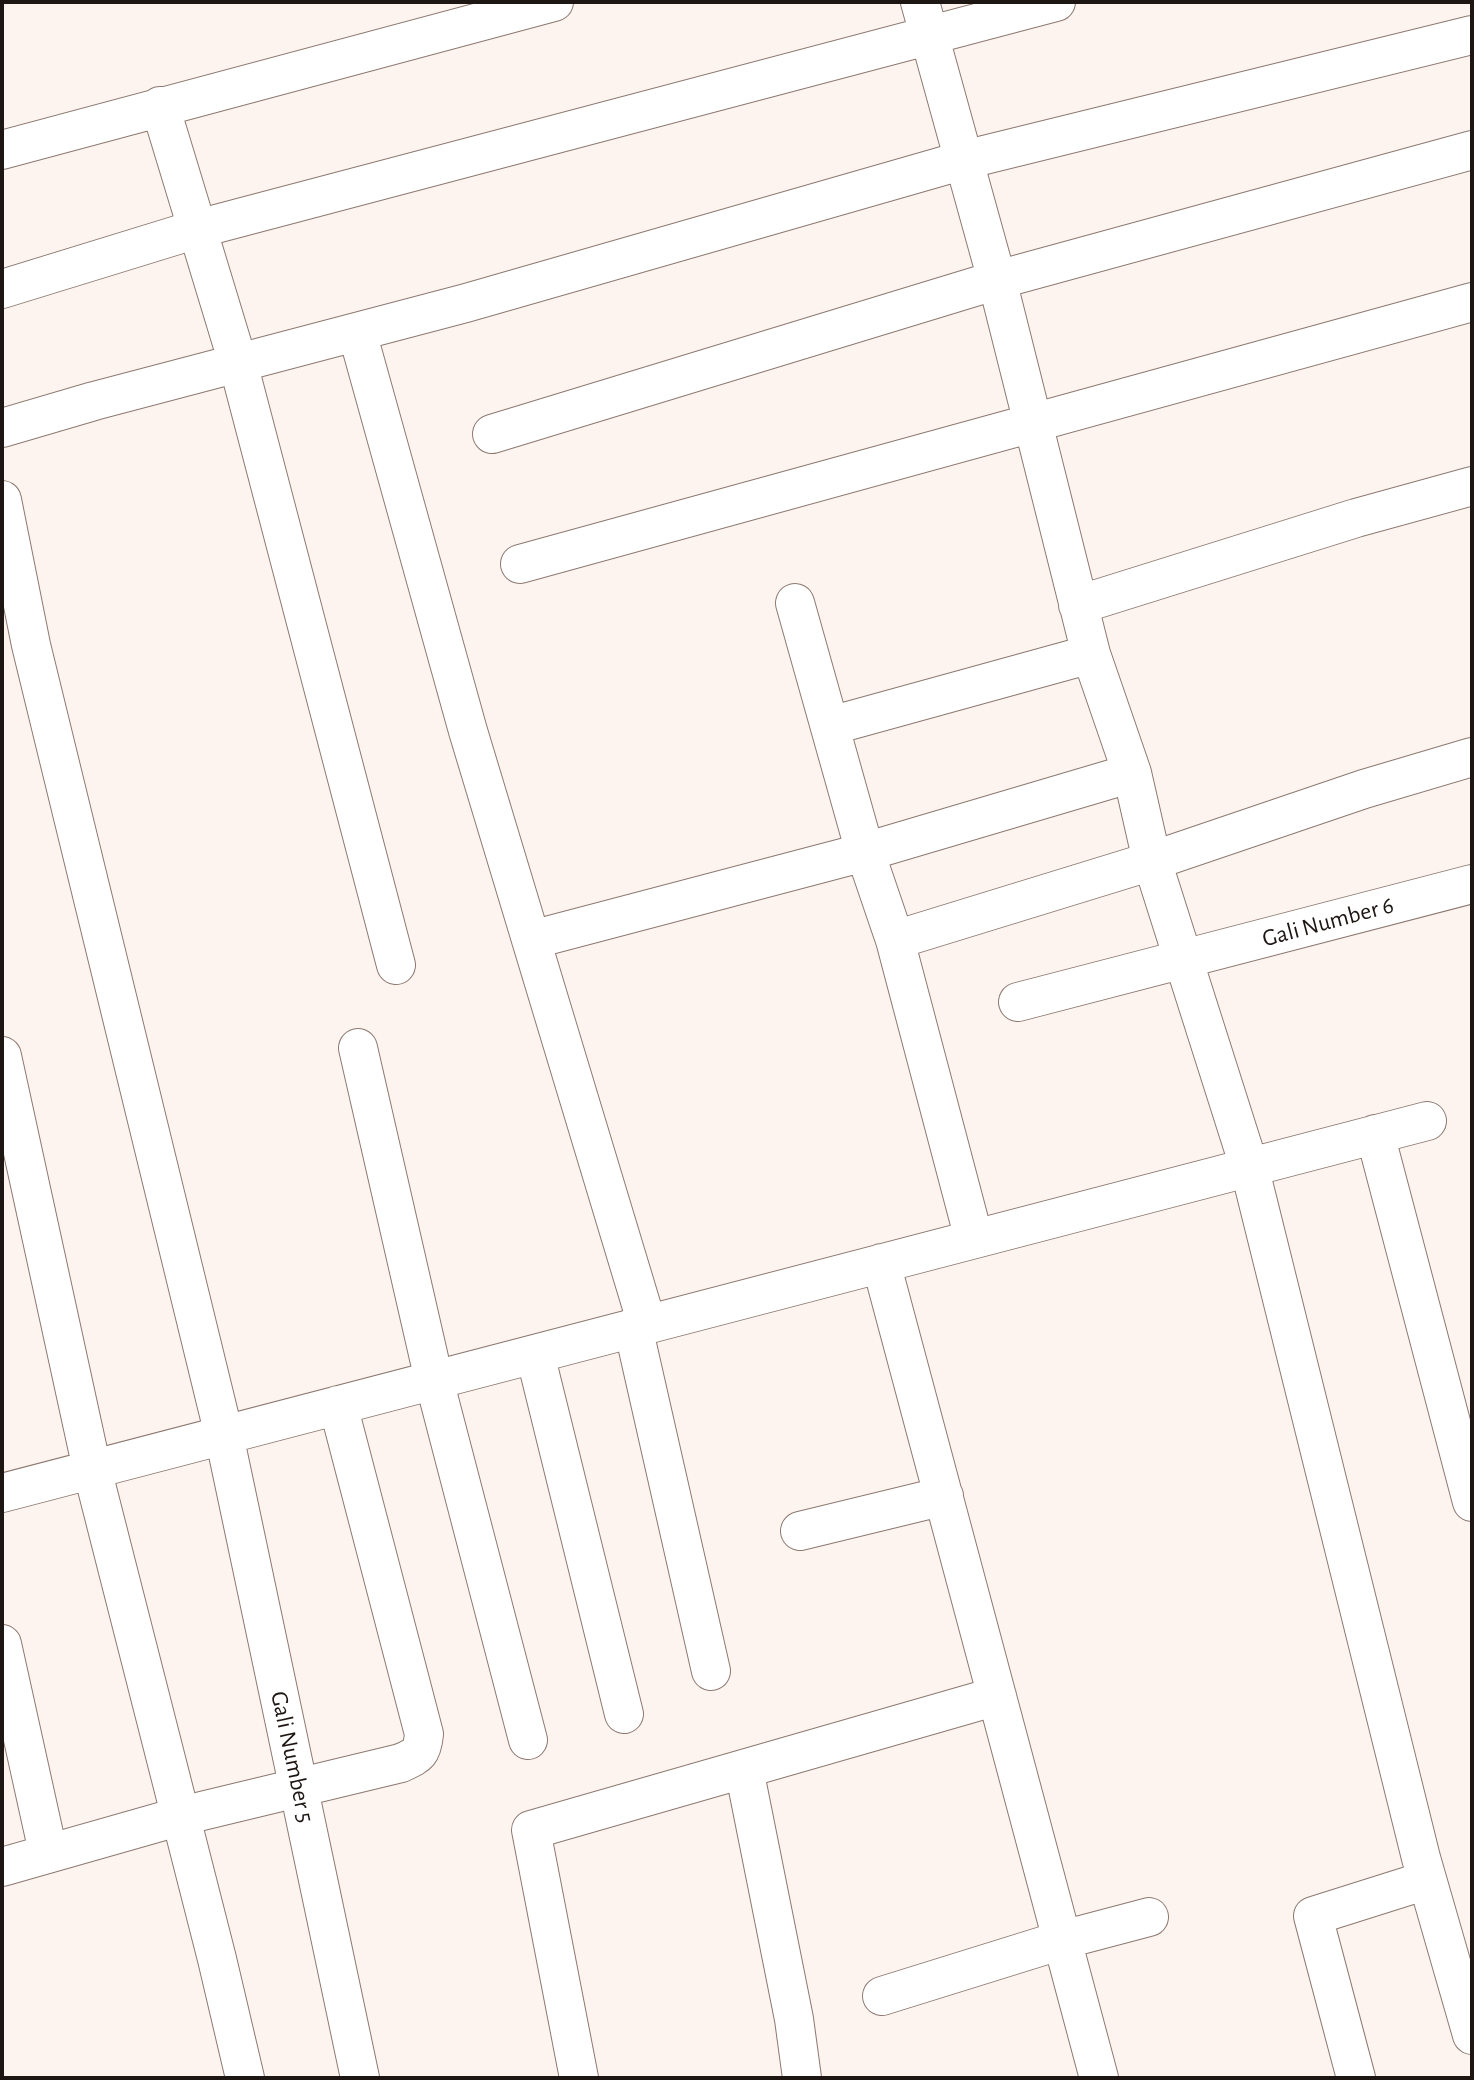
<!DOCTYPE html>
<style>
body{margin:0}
#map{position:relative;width:1474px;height:2080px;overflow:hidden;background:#fdf4f0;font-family:"Alegreya Sans",sans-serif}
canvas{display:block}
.frame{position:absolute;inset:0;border:4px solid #1e1613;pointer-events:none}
</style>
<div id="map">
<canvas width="1474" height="2080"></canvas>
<div class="frame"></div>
</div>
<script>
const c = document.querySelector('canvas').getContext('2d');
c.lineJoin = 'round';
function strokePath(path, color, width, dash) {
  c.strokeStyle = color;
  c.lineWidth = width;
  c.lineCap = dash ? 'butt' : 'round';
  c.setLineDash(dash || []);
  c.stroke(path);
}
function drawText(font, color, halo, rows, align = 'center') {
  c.font = font + ' "Alegreya Sans",sans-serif';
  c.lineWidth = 5;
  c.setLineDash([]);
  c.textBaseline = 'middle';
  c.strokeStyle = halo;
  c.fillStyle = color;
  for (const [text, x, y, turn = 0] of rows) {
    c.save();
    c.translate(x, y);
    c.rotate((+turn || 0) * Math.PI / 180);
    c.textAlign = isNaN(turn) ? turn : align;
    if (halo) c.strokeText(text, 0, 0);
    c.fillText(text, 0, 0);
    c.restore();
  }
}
const minor = new Path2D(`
 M920,2L997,280L1091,654L1132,773L1152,861L1249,1166L1421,1858L1472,2035
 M160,106L238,363L396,965
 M2,150L554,2
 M2,289L197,229L1056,2
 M357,332L468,731L647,1324
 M2,428L94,401L466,303L964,160L1472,35
 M492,434L997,280L1472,150
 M2,500L31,645L224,1435L360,2078
 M520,564L1472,302
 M795,603L865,852L895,940L974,1239
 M1078,605L1356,518L1472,486
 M830,726L1091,654
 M531,940L865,852L1132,773
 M895,940L1152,861L1364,789L1472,757
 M1018,1002L1472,884
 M358,1048L434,1380L528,1740
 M2,1056L92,1469L217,1959L245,2078
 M1375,1134L1472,1502
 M881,1263L1099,2078
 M633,1327L711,1671
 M535,1354L624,1714
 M2,1493L1427,1121
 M800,1531L944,1496
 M2,1644L48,1852
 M744,1769L794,2019L802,2078
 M2,1867L181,1816L401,1763C418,1755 422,1754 424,1734L338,1405
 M882,1996L1062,1940L1149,1917
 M579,2078L531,1830L997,1696
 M1356,2078L1313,1916L1427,1880`);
const streetNames = [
 ["Gali Number 6",1328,922,-15],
 ["Gali Number 5",292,1757,78]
];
strokePath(minor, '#8d7970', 40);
strokePath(minor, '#fff', 38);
drawText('24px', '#1e1613', '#fff', streetNames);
</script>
